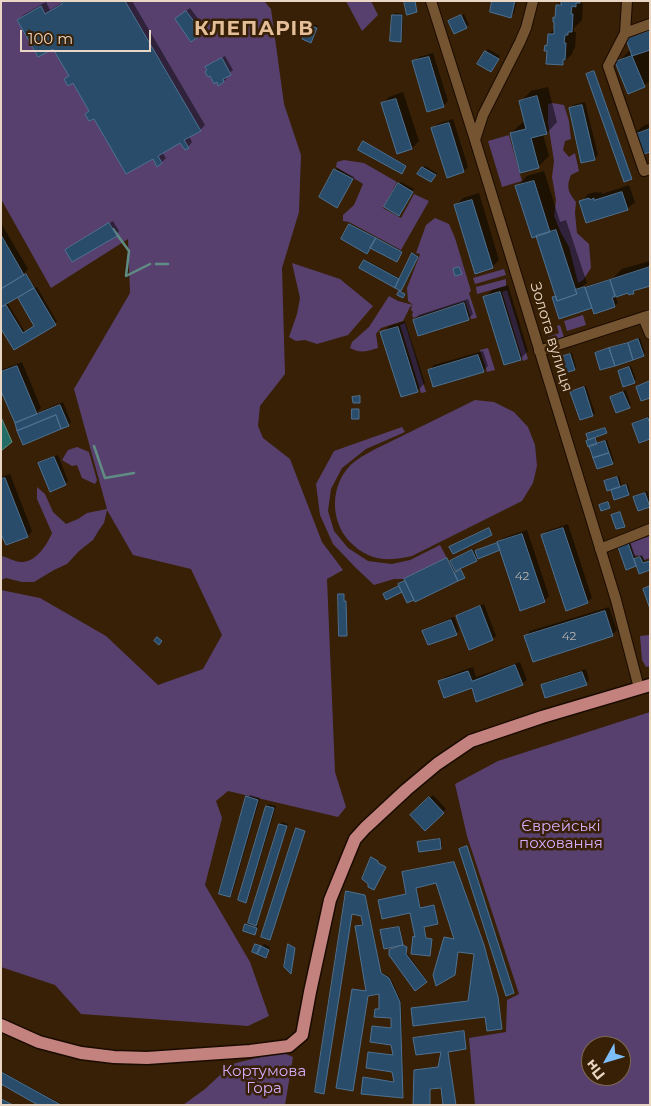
<!DOCTYPE html>
<meta charset="utf-8">
<style>
body{margin:0}
#map{position:relative;width:651px;height:1106px;overflow:hidden;background:#372005;font-family:Montserrat,sans-serif}
canvas{display:block}
.frame{position:absolute;inset:0;border:2px solid #e9d6c4;pointer-events:none}
.north{position:absolute;left:581px;top:1036px;width:50px;height:50px;box-sizing:border-box;background:#372005;border:1px solid #7e6951;border-radius:50%;rotate:231deg;font-size:14px;font-weight:700;line-height:20px;text-align:center;color:#e9d6c4}
.north::after{content:'';display:block;margin:auto;width:18px;height:22px;background:#7dbef9;clip-path:polygon(50% 0,100% 100%,50% 72%,0 100%)}
.scale{position:absolute;left:20px;top:30px;width:131px;height:22px;box-sizing:border-box;border:2px solid #e9d6c4;border-top:0;padding-left:6px;font-size:15px;line-height:18px;white-space:nowrap;color:#e9d6c4;-webkit-text-stroke:4px #372005;paint-order:stroke}
</style>
<div id="map">
<canvas width="651" height="1106"></canvas>
<div class="frame"></div>
<div class="north">Пн</div>
<div class="scale">100 m</div>
</div>
<script>
const c = document.querySelector('canvas').getContext('2d');
c.lineJoin = 'round';
function paint(path, color) {
  c.fillStyle = color;
  c.fill(path, 'evenodd');
}
function strokePath(path, color, width, dash) {
  c.strokeStyle = color;
  c.lineWidth = width;
  c.lineCap = dash ? 'butt' : 'round';
  c.setLineDash(dash || []);
  c.stroke(path);
}
function drawText(font, color, halo, rows, align = 'center') {
  c.font = font + ' Montserrat,sans-serif';
  c.lineWidth = 5;
  c.setLineDash([]);
  c.textBaseline = 'middle';
  c.strokeStyle = halo;
  c.fillStyle = color;
  for (const [text, x, y, turn = 0] of rows) {
    c.save();
    c.translate(x, y);
    c.rotate((+turn || 0) * Math.PI / 180);
    c.textAlign = isNaN(turn) ? turn : align;
    if (halo) c.strokeText(text, 0, 0);
    c.fillText(text, 0, 0);
    c.restore();
  }
}
const green = new Path2D(`
 M1,1H264L271,9L284,104L301,155L299,212L282,268L285,374L260,406L258,426L263,438L290,459L322,542L343,570L327,579L335,772L346,807L338,817L228,791L216,801L222,818L205,885L250,962L269,1016L248,1026L81,1014L55,985L1,967V590L40,598L106,636L158,685L203,669L222,635L191,569L133,555L107,510L104,523L99,530L93,540L79,551L67,564L54,570L34,582H22L6,578L1,580V556C7,557 15,562 21,562C35,563 47,545 52,533L37,499V487L45,494L53,512L66,524L78,519L87,513L107,509L74,389L130,293L128,239L51,288L1,199Z
 M346,1H371L378,15L362,31Z
 M552,103L564,105L569,121L571,139L565,141L563,150L569,157L575,153L579,171L571,175C566,187 568,192 576,202L575,213L577,233L589,244L591,268L583,280L578,283L569,247L561,233L554,216L556,200L552,177L554,161L548,123V104Z
 M509,135L522,181L502,187L488,141Z
 M344,160L364,163L397,182L383,208L401,218L414,194L429,201L401,250L349,222L343,221V215L354,205L363,184L336,167L337,162Z
 M435,218L449,224L455,238L471,291L469,293L477,318L471,319L465,301L413,318L412,315L413,312L411,310L412,306L410,307L403,321L381,328L376,334L378,348C367,351 361,354 350,348L352,342L369,327L389,296L398,301L413,305L408,301L407,288L419,257L420,254L416,253L426,225Z
 M292,263L340,279L373,306L348,335L317,344L305,340L296,341L289,337L297,314L300,298Z
 M504,269L506,275L475,284L473,278Z
 M506,279V286L477,294L476,287Z
 M507,290L528,359L523,361L502,292Z
 M583,315L586,325L567,331L564,321Z
 M405,323L426,392L421,393L400,325Z
 M560,325L564,337L549,342L548,337L559,333L557,326Z
 M488,348L495,370L487,372L480,350Z
 M475,400L494,402L514,412L528,427L535,445L537,466L533,483L522,501L412,556C387,562 368,561 349,541C331,521 330,489 348,468C358,456 382,446 396,439C422,426 449,413 475,400Z
 M402,427L405,432L366,449L342,468L331,489L328,511L334,531L348,548L368,561L392,564L410,560L440,545L447,558L404,579H394L374,585L356,568L333,544L320,515L316,484L334,451Z
 M77,447L89,452L97,480L95,484L82,478L77,465L72,466L62,460L68,450Z
 M650,536V558L644,560C642,555 639,555 634,556L630,543Z
 M649,635L650,636V666L646,667L642,660L640,636Z
 M650,712V1105H475L469,1038L506,1032L507,1000L519,994L467,836L455,784L498,761ZM591,1046H621V1076H591Z
 M281,1052L293,1057L285,1105H183L205,1089L232,1064Z`);
const water = new Path2D(`
 M1,417L12,442L1,451Z`);
const shadow = new Path2D(`
 M62,1H132L205,125L200,130L189,136L192,142L188,147L181,141L162,152L166,158L162,162L94,117L86,114L90,110L73,81L66,79L70,75L53,47L18,20L23,15L46,2L50,10L63,2Z
 M494,1H517L514,13L511,16Z
 M561,1H582V4H583L582,20L574,28V32H576L575,48L573,50V53L562,64L548,50L546,46L549,43V34L555,28L554,18L556,16L557,5Z
 M190,8L206,29L202,32L180,16Z
 M395,13L403,14L402,38L400,40L393,15Z
 M464,14L469,25L455,32L452,19Z
 M312,24L318,26L313,39L311,41L305,28L307,26L309,27Z
 M650,27V80L644,86L617,63L631,49L628,39L635,32Z
 M488,49L500,56L493,69L479,64Z
 M433,53L448,101L443,106L414,62L419,57Z
 M225,56L233,70L226,76L227,78L224,81L208,70L207,67L210,64Z
 M594,71L632,177L631,178L588,73Z
 M548,87L557,122L547,133L543,134L549,156L538,167L511,133L522,123L526,122L520,102L531,91Z
 M403,92L419,141L412,148L382,104L389,97Z
 M585,102L598,155L594,159L570,108L573,105Z
 M453,119L468,167L464,171L433,129L437,124Z
 M650,123V151L632,136L643,126Z
 M364,142L406,165L402,173L360,149Z
 M425,166L437,173L433,179L423,168Z
 M337,168L354,177L337,206L335,170Z
 M544,171L560,222L566,220L587,283L582,287L587,286L588,288L590,285L613,278L622,269L650,261V285L637,289L633,293L629,291L615,296L618,303L614,306H593L554,298L556,296L537,235L517,187L527,176Z
 M401,182L414,189L401,212L386,207Z
 M629,185L635,202L627,209L581,202L588,194L596,192L597,193L601,192L602,194Z
 M479,193L499,260L492,267L456,205L463,198Z
 M113,221L119,231L116,235L66,250L69,247Z
 M1,223L28,269L21,277L27,274L35,288L37,287L57,322L14,348L1,327ZM23,294L19,298L36,326L25,332L7,302Z
 M351,224L402,251L397,261L370,247L342,239Z
 M413,253L418,256L401,289L361,268L366,260L401,279Z
 M508,285L528,351L521,358L505,363L485,297L492,290Z
 M468,299L473,314L468,319L414,320L419,315Z
 M405,321L425,383L417,391L382,333L389,326Z
 M640,338L645,353L643,355L596,354L598,352Z
 M483,351L488,366L483,371L429,370L434,365Z
 M572,353L576,367L574,369L555,359L557,357Z
 M22,362L41,408L36,413L63,402L71,422L68,425L24,443L1,388V370Z
 M631,366L636,379L634,381L619,371L621,369Z
 M586,386L595,413L593,415L572,392L574,390Z
 M626,390L631,405L629,407L611,397L613,395Z
 M650,416V438L633,425L636,421Z
 M606,428L607,432L595,436L597,443L607,440L614,461L612,463L590,440L588,435Z
 M58,455L68,481L65,484L40,464L43,460Z
 M10,474L32,531L28,536L7,544L1,530V477Z
 M619,476L622,486L628,484L630,492L628,494L615,498L612,488L605,482L607,480Z
 M647,491L650,500L649,506L634,497L636,495Z
 M568,524L592,598L587,602L542,536L547,531Z
 M527,530L549,596L544,601L500,548L454,571L455,573L461,570L464,577L408,601L400,584L406,580V578L448,559L450,563L453,559L474,549L476,552L499,542L503,538Z
 M630,542L636,558L642,555L645,562L650,560V569L637,564L627,568L619,547Z
 M484,604L496,636L492,639L457,616L460,613Z
 M609,607L617,630L612,635L526,636L530,631Z
 M454,617L459,630L456,634L424,631L427,628Z
 M520,662L527,680L522,684L472,687L440,682L445,677L473,667L476,677Z
 M586,669L589,680L586,683L543,685L546,682Z
 M250,795L260,798L232,894L230,896L248,797Z
 M433,795L446,809L425,829L412,815Z
 M269,804L276,806L248,899L246,901L267,806Z
 M282,822L288,824L257,922L255,925L258,926L256,931L254,933L246,925L249,922L280,824Z
 M441,838L442,846L440,848L419,843L421,841Z
 M467,846L514,992H513Z
 M454,862L484,944L498,996L502,1028L486,1016L412,1008L469,1001L475,953L445,938L456,939L437,882L416,887L421,908L435,905L438,923L424,926L426,938L432,939L430,954L414,937L416,935L404,872Z
 M348,891L365,895L381,972L390,977L401,1001L403,1097L365,1078L395,1081L393,1071L370,1052L394,1055L392,1044L373,1026L392,1028V1017L377,1009H380V992L368,994L353,1090V990L367,991L356,926L364,924L362,915Z
 M400,927L403,945L407,946V953L427,981L415,989L397,946L382,930Z
 M257,944L262,946L264,944L270,947L268,955L266,957L256,945Z
 M464,1031L466,1047L448,1050L456,1105H444L442,1087L430,1088V1105L416,1070L439,1067L443,1051L415,1038Z
 M1,1071L63,1105H41L1,1083Z`);
const stream = new Path2D(`
 M113,229L129,251L126,276L150,264
 M156,264H168
 M94,446L105,478L134,473`);
const building = new Path2D(`
 M60,1H125L201,131L184,140L189,148L185,150L180,143L158,156L162,163L157,167L153,159L126,174L94,119L89,121L85,114L89,111L73,83L68,86L64,79L69,76L53,49L38,57L17,20L41,6L45,14L62,4Z
 M404,1H415L417,12L407,15Z
 M492,1H515L511,18L490,12Z
 M561,1H580V3H576V7L572,6L571,14H573L572,32H568V35H565L564,43H566L565,60H563V65L546,64L547,51H544L545,45L547,46L548,34H554V22H553V17L555,18L556,5H561Z
 M186,11L203,33L191,42L175,19Z
 M392,15H402L401,42L390,41Z
 M461,15L467,28L454,34L448,21Z
 M309,25L317,28L311,43L302,39L304,33L302,31L303,27L307,28Z
 M650,31V50L632,56L626,39Z
 M485,51L499,59L491,72L477,64Z
 M632,56L645,87L628,94L615,62Z
 M429,57L444,107L427,112L412,61Z
 M222,58L231,75L223,79L224,82L218,86L217,82L214,84L210,76L208,77L205,72L207,70L205,67Z
 M594,71L632,179L624,182L586,74Z
 M537,96L547,134L531,138L539,168L520,173L510,133L526,129L519,101Z
 M396,99L412,149L397,154L381,103Z
 M582,105L595,160L581,163L569,108Z
 M449,123L464,172L447,178L431,128Z
 M650,129V152L638,156L631,136Z
 M363,141L406,166L402,174L358,150Z
 M422,167L436,175L431,182L417,174Z
 M334,169L353,179L337,208L319,197Z
 M534,181L550,232L532,238L515,186Z
 M398,183L413,192L399,216L384,207Z
 M622,192L628,210L586,223L579,201L589,198L590,200L594,198V200Z
 M472,200L493,268L475,274L454,205Z
 M109,223L117,236L72,262L65,250Z
 M349,224L376,238L367,254L341,239Z
 M556,230L577,294L557,301L536,236Z
 M1,235L24,275L1,289Z
 M376,238L402,252L397,262L370,248Z
 M412,253L418,257L401,291L395,288Z
 M364,260L399,279L395,288L359,268Z
 M459,267L462,274L455,276L453,269Z
 M650,267V286L633,291L634,294H631L629,295L628,293L616,297L610,280Z
 M26,274L34,288L1,307V289Z
 M610,280L615,297H612L615,307L594,314L585,288Z
 M585,287L592,308L559,319L552,297L556,296L557,301L577,294L575,290Z
 M34,288L56,325L14,350L1,329V307L6,305L23,333L34,326L18,298Z
 M399,291L405,294L403,298L397,295Z
 M500,292L521,360L504,365L483,297Z
 M542,300L544,304L539,306L537,301Z
 M464,303L469,320L418,336L413,320Z
 M398,327L418,392L401,397L380,332Z
 M638,339L644,356L633,360L628,343Z
 M628,343L633,360L615,366L609,348Z
 M609,348L615,366L600,370L595,353Z
 M570,354L575,370L558,375L554,359Z
 M478,355L484,372L433,387L428,370Z
 M17,366L37,414L15,423L1,391V372Z
 M629,367L635,383L623,387L618,371Z
 M650,381V398L641,401L636,387Z
 M584,387L593,416L580,420L570,392Z
 M623,392L630,408L616,413L610,397Z
 M360,396V403H353L352,397Z
 M60,405L69,426L61,429L56,415L17,431L15,423Z
 M352,409H359V419H352Z
 M56,415L61,429L23,445L17,431Z
 M648,418L650,424V439L639,443L632,424Z
 M605,428L607,433L588,440L586,434Z
 M595,438L597,444L588,447L586,441Z
 M605,441L609,453L593,458L589,446Z
 M609,453L613,464L597,469L593,458Z
 M54,457L66,485L50,492L38,463Z
 M617,477L620,487L607,491L604,481Z
 M5,478L28,537L6,545L1,534V479Z
 M626,485L629,495L614,500L611,490Z
 M645,493L650,507L638,511L633,497Z
 M608,502L610,508L601,511L599,505Z
 M620,512L625,527L616,529L611,515Z
 M489,528L492,535L453,554L449,547Z
 M563,528L588,603L566,611L541,535Z
 M522,534L545,602L520,611L497,542Z
 M497,543L500,550L478,559L475,551Z
 M628,543L636,566L626,570L618,547Z
 M472,550L477,561L455,571L450,561Z
 M640,557L643,563L650,561V570L639,574L634,559Z
 M447,558L458,581L415,602L404,579Z
 M461,570L465,578L458,581L454,573Z
 M405,581L414,600L407,603L398,584Z
 M399,586L402,592L386,600L383,594Z
 M650,586V609L643,589Z
 M338,594H344V601H346L347,636H339Z
 M480,606L493,640L469,650L456,616Z
 M605,611L613,636L533,662L524,636Z
 M451,620L457,635L428,645L422,631Z
 M157,637L162,641L159,645L154,641Z
 M515,665L523,685L476,702L472,688L444,698L438,681L468,671L472,681Z
 M582,672L587,685L545,698L541,685Z
 M246,796L258,800L230,897L219,894Z
 M429,797L444,813L425,831L410,815Z
 M266,806L274,808L246,903L238,900Z
 M279,824L287,826L256,926L248,923Z
 M296,828L305,831L270,940L261,937Z
 M440,839L441,849L419,852L417,842Z
 M467,846L514,993L506,996L459,849Z
 M371,857L378,861V863L386,867L374,890L368,887V884L362,879Z
 M454,862L484,945L498,997L502,1029L487,1031L485,1017L413,1026L411,1008L468,1001L474,954L458,952L455,975L436,986L433,975L444,937L454,939L436,883L416,888L420,908L434,905L438,924L424,927L426,938L432,939L430,956L411,954L413,936L415,937L410,913L382,919L378,900L406,894L402,872Z
 M346,891L365,895L381,973L389,978L400,1002L403,1098L361,1094L363,1077L394,1082L392,1072L366,1068L368,1052L393,1055L391,1045L370,1042L372,1026L391,1028V1018L374,1017L375,1009H379V994L368,996L353,1091L336,1088L352,989L366,991L355,926L363,925L361,916L352,914L324,1094L315,1092Z
 M245,924L257,928L255,935L243,931Z
 M399,927L403,945L384,949L380,930Z
 M255,944L261,946L257,954L252,952Z
 M288,944L295,948L291,974L284,967Z
 M403,945L407,947L406,954L427,982L415,991L389,955V950Z
 M261,946L269,950L266,958L257,954Z
 M464,1031L466,1049L448,1052L456,1105H443L441,1088L430,1089V1105H413L414,1070L438,1067L441,1052L416,1055L413,1038Z
 M1,1072L61,1105H38L1,1084Z
 M1,1099L13,1105H1Z`);
const minor = new Path2D(`
 M431,1L475,140
 M533,1L526,28L520,42L483,115L475,140L616,600L639,688
 M650,24L625,33L608,66L644,171L650,169
 M625,33L627,1
 M643,317L650,334
 M539,351L650,315
 M600,549L650,529`);
const major = new Path2D(`
 M1,1025L39,1042L81,1053L114,1057L147,1058L250,1051L289,1046L302,1035L310,992L330,900L355,839L365,828L406,790L437,764L471,741L542,717L650,685`);
const numberNames = [
 ["42",522,576],
 ["42",569,636]
];
const streetNames = [
 ["Золота вулиця",551,337,73]
];
const parkNames = [
 ["Єврейські",561,827],
 ["поховання",561,844],
 ["Кортумова",264,1072],
 ["Гора",264,1089]
];
const districtNames = [
 ["КЛЕПАРІВ",254,29]
];
paint(green, '#58406e');
paint(water, '#246d67');
strokePath(water, '#5f8c83', 1);
paint(shadow, '#0007');
strokePath(stream, '#5f8c83', 2.5);
paint(building, '#294c6a');
strokePath(building, '#4e7192', 1);
strokePath(minor, '#1a0b00', 12);
strokePath(major, '#1a0b00', 15);
strokePath(minor, '#755432', 10);
strokePath(major, '#c3827e', 12);
drawText('12px', '#b9b4ae', null, numberNames);
drawText('15px', '#e9d6c4', '#372005', streetNames);
drawText('15px', '#d6adff', '#372005', parkNames);
c.letterSpacing = '1px';
drawText('bold 20px', '#e3be99', '#372005', districtNames);
c.letterSpacing = '0px';
</script>
